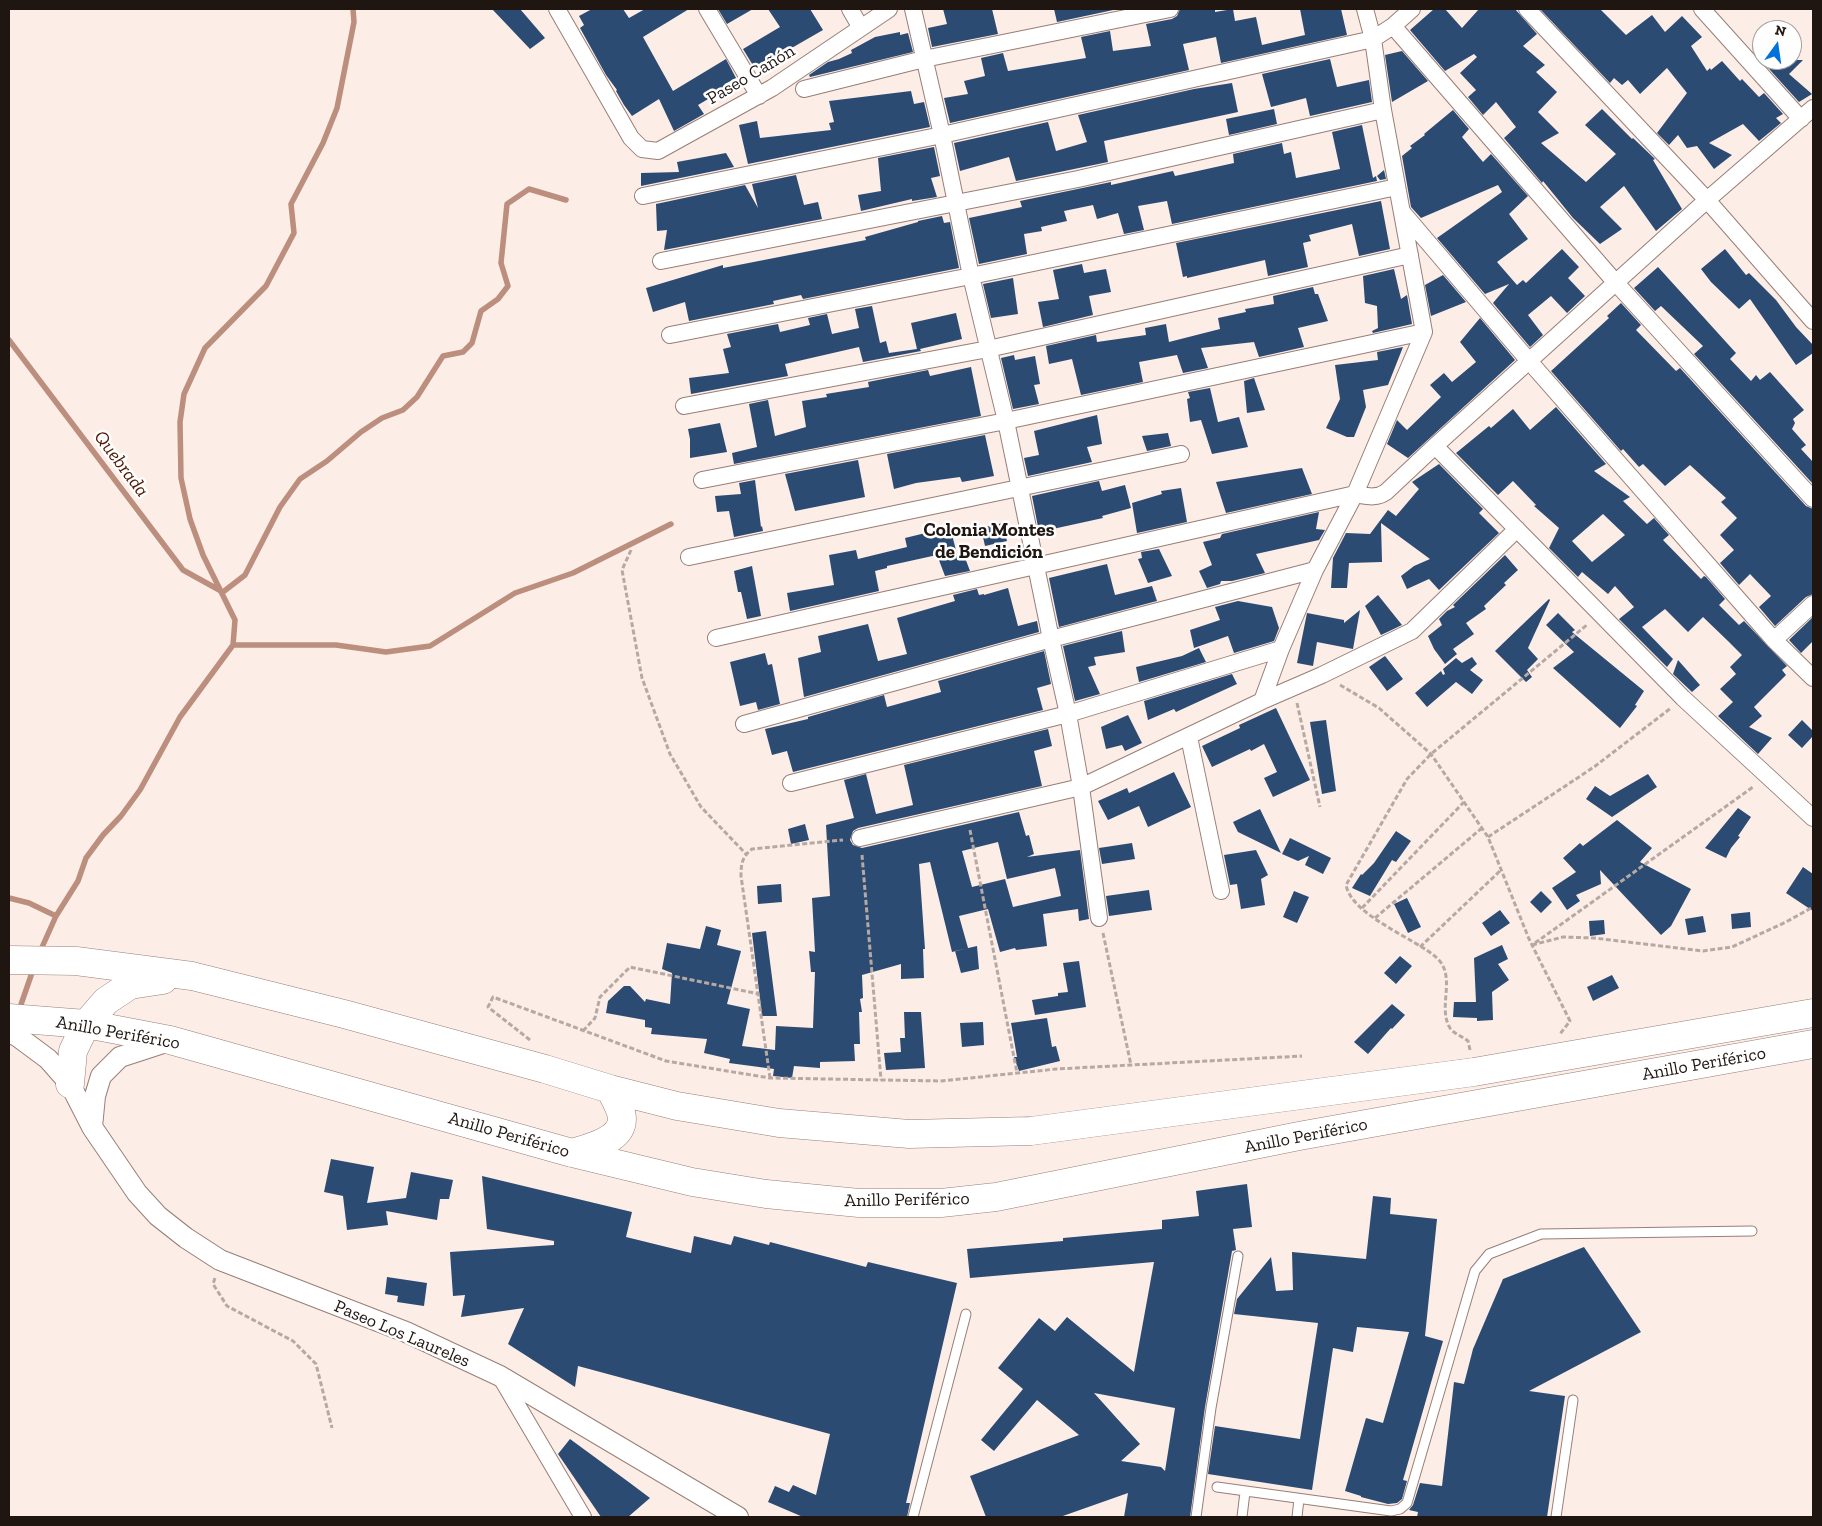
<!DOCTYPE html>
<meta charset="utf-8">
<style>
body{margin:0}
#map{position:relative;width:1822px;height:1526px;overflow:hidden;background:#fcede7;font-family:"Zilla Slab",serif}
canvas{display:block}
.frame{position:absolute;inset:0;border:10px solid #1f1612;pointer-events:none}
.north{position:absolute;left:1752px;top:20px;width:50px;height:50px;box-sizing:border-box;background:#fefefe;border:1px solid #a5a1a0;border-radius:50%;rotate:14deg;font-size:14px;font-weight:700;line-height:20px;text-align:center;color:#1f1612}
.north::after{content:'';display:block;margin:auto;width:18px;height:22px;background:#0172da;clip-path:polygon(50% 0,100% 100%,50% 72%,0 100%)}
</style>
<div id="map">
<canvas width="1822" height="1526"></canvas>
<div class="frame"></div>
<div class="north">N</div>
</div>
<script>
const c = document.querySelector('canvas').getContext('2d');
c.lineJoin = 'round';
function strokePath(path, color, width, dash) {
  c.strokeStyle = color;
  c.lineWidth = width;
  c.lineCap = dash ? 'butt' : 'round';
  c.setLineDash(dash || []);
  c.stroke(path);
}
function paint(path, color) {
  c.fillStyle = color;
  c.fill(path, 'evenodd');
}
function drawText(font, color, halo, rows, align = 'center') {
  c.font = font + ' "Zilla Slab",serif';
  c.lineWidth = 5;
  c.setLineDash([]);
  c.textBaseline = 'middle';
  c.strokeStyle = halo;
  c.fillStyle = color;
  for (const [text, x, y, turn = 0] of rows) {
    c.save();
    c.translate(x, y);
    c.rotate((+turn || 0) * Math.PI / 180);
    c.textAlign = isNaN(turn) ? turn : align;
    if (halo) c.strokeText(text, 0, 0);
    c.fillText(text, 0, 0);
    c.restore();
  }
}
const stream = new Path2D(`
 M9,340L183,570L221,591
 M223,592L245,575L280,507L300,479L327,461L361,432L382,418L403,410L417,397L443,356L463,352L472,343L481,311L498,299L508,286L501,263L507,204L529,189L566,200
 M233,645H336L386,652L430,646L515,593L573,573L671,524
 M9,898L29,903L56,916
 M39,954L56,916L78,881L86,858L103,835L121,816L140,790L180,717L233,645L235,620L203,555L190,519L181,478L180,422L184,394L205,348L266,286L294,233L291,204L323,143L337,108L354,22L353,9
 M18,1013L34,967`);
const building = new Path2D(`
 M492,9H520L545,38L530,49Z
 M592,9H623L629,18L645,9H689L643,37L673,91L726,59L736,78L725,84L727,86L724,87L725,89L698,105L704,114L674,131L659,99L632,116L624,105L616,91L617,90L606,75L580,28L584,25L579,16Z
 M718,9H753L727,24Z
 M768,9H810L823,30L776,57L775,55L754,67L743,49L780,27Z
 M943,9H992L998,34L932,47L928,28L947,24Z
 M1054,9H1118L1057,22Z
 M1180,9H1215V12L1233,9L1235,21L1256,17L1262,45L1305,35L1300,9H1341L1347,35L1221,63L1216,37L1183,44L1189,70L950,123L944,98L968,94L964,81L985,76L981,58L1003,53L1008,71L1086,58L1081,37L1110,31L1113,51L1151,46L1146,24L1172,19L1177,16Z
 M1434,9H1445L1462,28L1479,9H1515L1537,34L1523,46L1545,65L1536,72L1557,92L1538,112L1559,133L1541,143L1586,182L1616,154L1585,125L1602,109L1632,139L1633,138L1655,159L1653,160L1682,209L1656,231L1624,186L1600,207L1622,229L1600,244L1573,218L1543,181L1542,183L1504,138L1516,127L1496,102L1483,115L1468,97L1476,90L1460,73L1477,57L1474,54L1445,71L1410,30Z
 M1540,9H1600L1626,35L1652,15L1665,32L1682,16L1702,37L1691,46L1707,71L1710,68L1711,70L1722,61L1740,81L1742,79L1759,97L1764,93L1783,114L1776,118L1781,123L1759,141L1743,124L1709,143L1732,155L1714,169L1697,146L1687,148L1678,135L1669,145L1657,133L1687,93L1667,68L1640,94L1628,80L1622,85L1614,78L1610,83Z
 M900,32V35L908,33L913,52L810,77L809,75L828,62L839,59L852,53L851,50L875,37Z
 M1402,51L1428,81L1392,102L1385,55Z
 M1330,59L1337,87L1369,80L1372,102L1310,116L1306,98L1271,107L1262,74Z
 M1761,60H1803L1789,74L1812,94L1799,102Z
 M1232,83L1238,112L1104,141L1108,162L1016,181L1009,157L960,171L954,143L1048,122L1056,151L1087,142L1078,115L1194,89Z
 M911,91L914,104L924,102L930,127L748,164L739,125L757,121L760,138L831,130L829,123L834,122L829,101Z
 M1274,109L1277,124L1229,135L1226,119Z
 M1453,110L1469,129L1462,137L1483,162L1491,154L1528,196L1509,214L1528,239L1497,262L1517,285L1523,280L1526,283L1562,249L1579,267L1568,278L1585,296L1567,313L1551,296L1528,315L1543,335L1530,347L1493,303L1509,284L1485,294L1437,238L1502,192L1498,185L1421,218L1411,207L1402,156L1412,148L1410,146L1425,135L1424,134Z
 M1362,125L1373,178L1376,176L1377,181L1172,224L1167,201L1138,206L1144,230L1124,234L1118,213L1097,219L1093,205L1064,211L1067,221L1041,227L1042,231L1024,234L1027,254L979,264L969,218L1022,207L1020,201L1111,182V185L1173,171L1175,176L1234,163L1233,154L1282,143L1284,154L1291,152L1296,178L1340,169L1332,132Z
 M934,147L940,176L931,178L937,197L912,201V199L861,211L858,195L881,191L878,158Z
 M726,153L734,167L641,186V173L679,172L677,162Z
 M1384,170L1386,179L1380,180L1377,176Z
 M796,175L804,205L818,202L822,219L664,250L667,230L657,231L656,204L745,185L758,208L752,184Z
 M1381,201L1390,249L1359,256L1352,224L1309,235L1311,241L1303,243L1308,267L1268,276L1265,260L1187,278V276L1183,277L1176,243Z
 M942,216L944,223L950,222L959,268L803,299L801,295L773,301L774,304L689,321L685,302L653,312L646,288L723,265V268L866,240L865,237L918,222V221Z
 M1725,249L1746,275L1749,273L1776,300L1796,327L1813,345V353L1796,365L1750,299L1739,309L1711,282L1701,269Z
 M1082,264L1084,273L1106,269L1111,292L1089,296L1093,315L1043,327L1038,302L1059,299L1053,270Z
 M1658,267L1736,353L1730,359L1751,381L1756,375L1760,380L1770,372L1804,410L1793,419L1795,423L1792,429L1806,445L1801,449L1813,462V484L1694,354L1703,346L1661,306L1655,311L1634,288Z
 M1394,269L1401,299L1407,295L1412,324L1373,333L1372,331L1378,328L1377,306L1365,303L1363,276Z
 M1443,275L1466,302L1431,316L1425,285Z
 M1013,278L1018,314L991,318L983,284Z
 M1313,287L1315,294H1318L1328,321L1298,328L1304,347L1259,357L1254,342L1201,348L1208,368L1183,373L1177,355L1139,362L1143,382L1081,395L1072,359L1049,364L1046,346L1096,335L1097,342L1146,335L1145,328L1166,324L1169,342L1220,329L1218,318L1246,312L1245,309L1274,304L1273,296Z
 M1621,303L1641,325L1636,330L1676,371L1680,368L1806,506L1813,509V594L1806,597L1775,626L1759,607L1771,596L1750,574L1739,585L1720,563L1734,550L1720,535L1737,518L1721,502L1726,498L1690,465L1665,486L1643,464L1639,467L1623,449L1621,451L1551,371L1609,318L1607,316Z
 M872,306L880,343L886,341L889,353L917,349L911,323L956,313L962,339L920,349L921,351L863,362L859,347L785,364L788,376L691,394L689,378L729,373L723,349L731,347L727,334L778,324L780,332L810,325L808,318L827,314L832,334L859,328L855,309Z
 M1480,318L1515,360L1408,458L1387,444L1397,420L1407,430L1441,397L1430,385L1444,373L1452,382L1476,362L1460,342Z
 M1403,347L1388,385L1363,390L1366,407L1354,437H1347L1326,428L1340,399L1335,365L1378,360L1377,352Z
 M1014,355L1015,360L1035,356L1040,384L1034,385L1039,404L1013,409L1001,358Z
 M971,367L981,416L734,464L732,453L757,447L749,404L768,400L775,436L806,427L802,401L827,397L826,394L869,387L868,382L928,370L930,376Z
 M1254,378L1265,410L1247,413L1244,381Z
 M1210,388L1218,422L1239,417L1248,447L1212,454L1201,420L1190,422L1187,399L1190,398L1188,392Z
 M1556,407L1606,464L1594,471L1630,497L1623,501L1647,524L1654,518L1669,535L1663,540L1701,579L1704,576L1706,577L1725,599L1719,605L1739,625L1744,621L1787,666L1782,670L1786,675L1754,707L1762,716L1749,727L1772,738L1758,754L1718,716L1733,702L1720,689L1736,674L1730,667L1742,655L1729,642L1703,617L1688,632L1665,609L1642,627L1673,659L1667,667L1619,619L1634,607L1615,586L1608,594L1582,572L1578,577L1549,548L1559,528L1534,506L1536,505L1513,481L1498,495L1456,453L1489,426L1491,428L1513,409L1530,430ZM1603,514L1625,535L1592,562L1572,541Z
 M1097,415L1102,444L1087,447L1092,462L1028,476L1024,458L1039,455L1034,431Z
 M720,423L727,452L690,458V439L688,429Z
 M1168,433L1171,446L1147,451L1142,436Z
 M985,435L994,476L962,482L960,477L916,483L894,489L887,454Z
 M858,460L865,497L795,511L785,474Z
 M1439,464L1483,509L1479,513L1499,533L1439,590L1429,579L1407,589L1401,576L1414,566L1430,559L1381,523L1382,562L1349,563L1347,588H1331L1333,558L1346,533L1370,534L1388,510L1396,516L1419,489L1412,482Z
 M1302,468L1312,494L1226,513L1216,482Z
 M755,480L761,527L762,526L763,531L734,537L729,511L717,512L715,496L741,494L739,483Z
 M1099,481L1102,491L1125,485L1131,508L1102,516L1103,518L1039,532L1032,496Z
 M1181,488L1187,522L1137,533L1132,503L1162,494L1161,491Z
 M1319,512L1316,529L1325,530L1319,540L1256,554L1265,573L1232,581H1221L1220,584L1207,588L1199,571L1212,565L1203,542L1220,538L1222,534Z
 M1003,523L1007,541L985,546L981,528Z
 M950,527L958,558L964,555L970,571L945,576L937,555L887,566V568L875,571L879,591L790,611L787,593L834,585L829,555L856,550L858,559L907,547L905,538Z
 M1159,549L1172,576L1148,583L1138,559L1142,558L1141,552Z
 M1505,555L1518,570L1504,583L1506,585L1484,606L1486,609L1466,623L1474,634L1453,649L1457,654L1445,664L1434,649L1428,636L1442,625L1439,619L1447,611L1455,607L1453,605Z
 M1107,564L1115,595L1152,586L1157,601L1059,627L1049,578Z
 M752,566L761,616L747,619L741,592H738L734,571Z
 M1008,588L1018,626L1037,621L1039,632L804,697L798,658L821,652L818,636L868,624L878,661L907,654L897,618L955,601L953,595L977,589L979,595L984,594V595Z
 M1378,595L1402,625L1381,635L1365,606Z
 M1549,599L1550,600L1528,648L1538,659L1527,670L1532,677L1526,682L1495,651Z
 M1238,601L1272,607L1279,628L1274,641L1234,653L1228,636L1194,648L1190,630L1220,620L1215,607Z
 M1360,610L1353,649L1317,642L1313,666L1297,663L1307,613L1344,620V623Z
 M1558,613L1575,630L1572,632L1644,691L1635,705L1637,706L1620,728L1553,668L1574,652L1546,625Z
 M1813,617V641L1801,653L1789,640Z
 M1122,631L1125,652L1094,657L1096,665L1088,667L1100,694L1075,701L1063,646Z
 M1199,648L1206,662L1139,682L1136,667L1182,656Z
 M1044,651L1051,684L1037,688L1043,710L793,772L787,751L772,755L765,729L808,719V717L884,695L887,707L941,692L938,681Z
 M765,653L768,665L772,664L780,704L758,710L756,702L740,706L730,662Z
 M1385,656L1403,679L1387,691L1369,667Z
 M1472,657L1477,664L1470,670L1483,680L1472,694L1456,682L1427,707L1415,693L1441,671L1443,675L1445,674L1443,669L1456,658L1462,663Z
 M1678,660L1700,685L1692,692L1673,674Z
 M1232,674L1237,684L1176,712L1174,709L1148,720L1144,701Z
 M1276,708L1310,780L1273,797L1264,778L1277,772L1264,744L1251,751L1250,749L1212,767L1202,746L1240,728L1239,725Z
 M1128,715L1142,743L1125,751L1122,745L1106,749L1101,727Z
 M1326,720L1336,791L1322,794L1310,722Z
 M1802,720L1813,731V736L1802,748L1788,735Z
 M1048,729L1052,746L1034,751L1042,786L858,828L853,831L850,840L853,845L862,848L1019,812L1026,836L1029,835L1034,854L1027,857L1080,850L1089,919L1079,921L1078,909L1043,914L1047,946L1016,950L1015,948L1000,952L988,909L959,916L968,948L952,952L930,862L919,864L925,949H923L924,978L901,979V964L862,975L863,998L860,999L862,1012H859L860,1044H854L855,1061L820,1062V1068L794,1066L792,1078L773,1076L774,1069L729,1063L730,1059L704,1053L707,1039L651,1034L652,1028L645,1027V1020L606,1013L608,1001L624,986H630L645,1002L646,999L670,1004L672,973L662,969L667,943L700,949L706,926L721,930L717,945L741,951L727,1004L750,1009L742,1046L775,1050L776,1026L813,1028L815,972H811L809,951L815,952L812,898L830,896L826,825L854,818L844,780L866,774L876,814L913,805L904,765ZM998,842L1007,879L1055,868L1061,896L1013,907L1005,879L972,887L962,851Z
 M1174,772L1191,807L1148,827L1139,806L1108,820L1098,801L1127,788L1129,793Z
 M1648,774L1657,787L1612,817L1586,799L1595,786L1610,796Z
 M1738,808L1751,817L1738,836L1740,837L1731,848L1726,858L1705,848Z
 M1260,809L1281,853L1238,832L1233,822Z
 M1617,820L1652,848L1640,862L1691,889L1671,926L1661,935L1600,870L1601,884L1576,895L1580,901L1567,910L1552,888L1576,872L1563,858L1580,843L1583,846Z
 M805,824L809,840L791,844L788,829Z
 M1396,831L1411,841L1396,862L1392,860L1370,896L1352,888L1361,874L1362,875L1374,863Z
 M1290,838L1331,858L1323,874L1305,865L1309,856L1298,861L1282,854Z
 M1132,843L1135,859L1102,864L1099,848Z
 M1256,850L1268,875L1261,879L1265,905L1241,909L1237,884L1230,885L1224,855Z
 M1803,867L1813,874V911L1786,893Z
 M781,884L782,902L758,904L757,886Z
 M1149,890L1152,910L1109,916L1106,896Z
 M1294,891L1309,897L1297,923L1283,917Z
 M1541,891L1552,902L1541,913L1530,902Z
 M1407,898L1421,927L1408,933L1394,904Z
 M1500,910L1510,923L1491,936L1482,923Z
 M1750,912L1751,927L1732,929L1731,914Z
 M1703,916L1706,932L1688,935L1685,919Z
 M1604,920L1605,934L1590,936L1589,921Z
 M766,931L777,1016H762L752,933Z
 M1502,945L1508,959L1498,964L1509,980L1492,992L1493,1020L1477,1021V1018L1453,1017L1454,1002H1476L1474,958Z
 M977,946L979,969L961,973L955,951Z
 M1400,956L1412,966L1396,984L1384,973Z
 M1079,961L1086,1007L1035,1015L1032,1000L1058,996V993L1068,992L1063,963Z
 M1612,975L1619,988L1593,1001L1587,987Z
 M1392,1004L1405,1015L1392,1029L1391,1028L1368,1054L1354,1042Z
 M904,1012H921L925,1068L886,1070L884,1053L901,1052L900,1038H905Z
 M1047,1018L1052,1047L1056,1046L1060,1061L1019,1071L1014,1057H1017L1011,1023Z
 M983,1022L984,1045L962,1047L960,1023Z
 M331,1159L374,1167L367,1203L406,1198L411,1172L453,1180L449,1199H440L437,1220L386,1211L388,1225L347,1230L343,1196L324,1192Z
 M482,1176L632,1212L626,1237L691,1253L694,1236L731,1245L734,1236L769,1245L770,1242L866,1267L868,1262L957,1283L906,1503H910L907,1517H803L768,1502L775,1486L789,1492L793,1485L816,1495L830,1434L578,1366L575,1387L508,1344L524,1308L461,1317L465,1295L453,1296L450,1252L554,1245V1241L487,1229Z
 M1247,1184L1252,1227L1233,1229L1236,1250L1232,1251L1205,1407L1190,1517H1124L1128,1493L1060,1517H986L970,1476L1079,1435L1037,1400L994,1451L981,1440L1023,1389L998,1368L1039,1318L1055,1331L1067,1317L1134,1372L1154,1262L970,1278L967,1249L1063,1241V1238L1162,1229V1220L1199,1216L1196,1191ZM1094,1393L1175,1408L1165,1471L1161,1467L1121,1461L1140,1444Z
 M1373,1196L1391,1198L1390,1214L1437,1219L1425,1336L1443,1341L1403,1480L1407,1481L1402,1499L1397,1503L1388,1504L1361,1497V1496L1345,1491L1366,1418L1383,1423L1409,1332L1357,1327L1353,1352L1333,1348L1312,1490L1208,1474L1215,1426L1300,1439L1318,1323L1234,1314L1237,1299L1271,1257L1276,1291L1293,1290L1292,1252L1366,1259Z
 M1584,1247L1641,1332L1529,1391L1565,1396L1547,1517H1417L1418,1512L1409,1510L1413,1505L1420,1483L1442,1486L1454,1382L1464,1384L1473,1349L1503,1279Z
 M387,1277L427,1283L424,1306L397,1302L398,1296L385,1294Z
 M570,1439L630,1483L650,1498L628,1517H601L558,1454Z`);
const path = new Path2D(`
 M631,550L622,570L642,678L670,754L701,807L746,854
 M1340,685L1379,708L1431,754L1488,837L1529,939L1570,1021L1560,1034
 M1297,703L1320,807
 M970,830L1017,1073
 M1488,837L1594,767L1671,708
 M862,855L881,1080
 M1362,908L1464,802
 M1375,918L1482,828
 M1103,933L1131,1065
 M1535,943L1753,787
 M1532,945L1563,937L1594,938L1703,951L1732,947L1786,922L1813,907
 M1420,947L1501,870
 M583,1031L595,1018L600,997L630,967L759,994
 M530,1040L488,1007L493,997L666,1061L770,1078L941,1081L1056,1069L1302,1056
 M1470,1050L1468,1041C1462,1036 1454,1034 1450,1028C1437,1007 1457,977 1437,958C1415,938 1352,916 1346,885L1407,779L1431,754L1588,624
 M770,1078L741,876C741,864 742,857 752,849L843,840
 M215,1278L213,1284L227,1306L293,1341L316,1364L332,1428`);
const service = new Path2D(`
 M1217,1487L1391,1511L1400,1509L1407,1503L1475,1271L1489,1254L1541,1234L1752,1231
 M913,1517L966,1314
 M1196,1517L1211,1408L1238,1256
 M1242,1517L1245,1492
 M1297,1517L1299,1499
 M1556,1517L1573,1400`);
const minor = new Path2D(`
 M557,9L631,138L642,149L658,151L772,88L889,9
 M707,9L759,96
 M850,9L861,28
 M913,9L942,135L971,276L1006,421L1051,639L1068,714L1081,787L1099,918
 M1527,9L1707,200L1813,321
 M1702,9L1801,119
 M1393,26L1616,283L1813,499
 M804,89L924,59L1170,9
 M643,196L942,135L1373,39L1393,26L1412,9
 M1403,213L1529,361L1774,640L1813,678
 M661,261L1078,179L1383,110
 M670,335L971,276L1397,187
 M684,406L988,349L1410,255
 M1435,446L1683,698L1813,818
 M702,480L1006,421L1424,332
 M689,557L1181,454
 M716,638L1355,494C1367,496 1376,499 1386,492L1435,446L1707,200L1813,108
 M1774,640L1813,604
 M1262,701L1322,675L1412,631L1517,529
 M744,724L1051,639L1315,570
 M1189,737L1221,891
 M791,783L1068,714L1281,649
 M860,838L1081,787L1262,701L1281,649L1315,570L1355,494L1424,332L1383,110L1373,39L1365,9
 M500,1376L583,1517`);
const tertiary = new Path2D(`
 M9,1033L17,1036L48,1059L70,1084L92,1127L137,1193L158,1216L186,1238L220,1260L406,1332L500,1376L738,1517
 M92,1127L95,1096L101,1076L120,1057L169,1041`);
const trunk = new Path2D(`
 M9,960L76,961L192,976L344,1014L545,1069L610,1089L677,1106L779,1123L909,1134L1031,1131L1474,1072L1813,1013
 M9,1018L86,1024L170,1040L572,1153L692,1182L766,1194L859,1203H941L996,1197L1299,1136L1813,1044
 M70,1084L73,1051L86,1024L106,1001L130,985L163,980
 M572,1153C588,1148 622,1141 622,1119C622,1110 614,1097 610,1089`);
const streetNames = [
 ["Paseo Cañón",751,75,-31],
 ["Anillo Periférico",118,1033,10],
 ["Anillo Periférico",1704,1064,-10],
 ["Anillo Periférico",509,1135,16],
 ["Anillo Periférico",1306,1136,-11],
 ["Anillo Periférico",907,1200,-1],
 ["Paseo Los Laureles",402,1334,23]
];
const waterNames = [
 ["Quebrada",121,464,53]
];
const neighbourhoodNames = [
 ["Colonia Montes",989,531],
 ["de Bendición",989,553]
];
strokePath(stream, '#bb8e7e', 5.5);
paint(building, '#2c4b72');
strokePath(service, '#977f77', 11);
strokePath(minor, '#977f77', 18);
strokePath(tertiary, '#977f77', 22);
strokePath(trunk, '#977f77', 29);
strokePath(path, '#b6a9a4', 3, [5, 2.5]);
strokePath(service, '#fff', 9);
strokePath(minor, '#fff', 16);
strokePath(tertiary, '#fff', 20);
strokePath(trunk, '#fff', 28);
drawText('18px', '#1f1612', '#fefefe', streetNames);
drawText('italic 19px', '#4d1903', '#fefefe', waterNames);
drawText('bold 19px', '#1f1612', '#fefefe', neighbourhoodNames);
</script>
